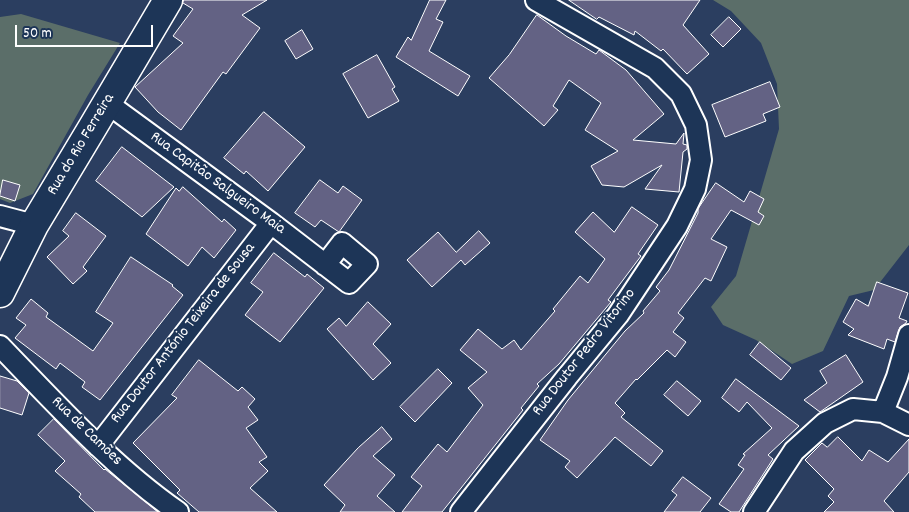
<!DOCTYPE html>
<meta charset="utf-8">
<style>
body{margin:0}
#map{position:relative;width:909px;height:512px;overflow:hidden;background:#2b3e60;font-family:Dekko,sans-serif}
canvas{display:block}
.scale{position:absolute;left:15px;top:25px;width:138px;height:22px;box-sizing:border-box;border:2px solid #fff;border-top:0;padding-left:6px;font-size:15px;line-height:18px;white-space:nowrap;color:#fff;-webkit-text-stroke:4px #1d3557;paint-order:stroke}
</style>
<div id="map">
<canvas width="909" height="512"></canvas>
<div class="scale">50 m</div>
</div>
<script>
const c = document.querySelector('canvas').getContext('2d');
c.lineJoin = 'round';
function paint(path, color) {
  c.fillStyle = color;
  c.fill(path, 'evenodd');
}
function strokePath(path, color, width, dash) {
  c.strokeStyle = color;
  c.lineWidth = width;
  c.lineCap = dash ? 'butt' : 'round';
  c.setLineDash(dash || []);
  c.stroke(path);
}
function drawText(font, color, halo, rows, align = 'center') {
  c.font = font + ' Dekko,sans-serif';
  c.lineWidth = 4;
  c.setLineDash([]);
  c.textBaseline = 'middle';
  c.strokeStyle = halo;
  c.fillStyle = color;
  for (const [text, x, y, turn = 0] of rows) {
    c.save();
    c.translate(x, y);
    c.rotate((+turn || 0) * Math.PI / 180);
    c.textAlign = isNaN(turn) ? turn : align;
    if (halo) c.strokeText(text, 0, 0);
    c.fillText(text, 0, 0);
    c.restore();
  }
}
const green = new Path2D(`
 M713,0H909V245L874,290L849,296L823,351L792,364L756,340L723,325L711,307L736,276L779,129L777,84L761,43L731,11Z
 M21,14L120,43L88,95L33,194L10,203L0,199V17Z`);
const building = new Path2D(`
 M184,0H267L242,15L260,28L226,74L223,72L181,130L158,112L135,87L183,43L173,36L193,9L183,3Z
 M430,0H446L436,19L443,22L429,51L470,76L458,96L396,57L408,37L411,40Z
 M569,0H700L683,25L709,54L687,74L663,49L661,51L635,31L634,35L599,17L597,19Z
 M537,15L566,36L596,54L599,50L626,70L664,114L633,140L676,144L684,133L683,144L687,145V149L683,152L679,192L645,189L662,165L624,187L602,185L591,166L618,151L585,130L601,103L569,80L553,106L558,110L544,126L489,78L509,55Z
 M729,17L741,29L723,47L711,35Z
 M302,30L313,49L296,59L285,41Z
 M377,55L395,87L392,89L399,101L368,118L343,74Z
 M770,82L780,107L763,114L766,121L725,137L712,105Z
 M264,112L305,147L268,191L246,171L244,174L224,158Z
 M122,147L174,187L142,217L96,181Z
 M3,180L20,185L15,201L0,196Z
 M320,180L338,193L343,186L362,200L339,232L321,220L315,227L295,213Z
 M716,183L744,202L750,191L764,199L758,212L764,216L759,225L731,210L711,239L727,247L711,281L705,278L678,313L684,318L673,332L686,342L675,357L667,350L637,380L636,379L615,403L625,413L621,417L663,451L651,466L615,437L577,478L565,467L570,461L540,440L568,400L625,331L644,313L643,311L660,291L656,287L669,270L698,213V209Z
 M183,187L222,222L224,219L236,230L214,258L202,247L188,266L146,234L176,188L179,191Z
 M632,207L658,225L638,254L641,256L608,300L611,302L559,364L537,384L539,386L521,408L523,410L442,512H402L422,486L411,477L438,444L447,452L483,405L468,388L487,372L460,350L478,329L502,349L514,340L521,350L555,311L553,309L580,276L588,283L605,259L575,232L593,212L614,232Z
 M76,213L106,236L83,267L87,271L73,284L47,257L69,236L63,231Z
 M479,231L490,243L465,265L461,260L432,287L407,260L438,232L456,252Z
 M274,253L305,277L307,274L324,288L280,342L245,315L263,292L251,283Z
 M131,257L173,285L172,286L183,295L100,400L82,387L85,382L60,363L56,369L15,338L26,325L16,318L31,299L48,313L46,317L93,351L113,323L96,312Z
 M877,282L908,293L899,318L907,321L906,323L900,327L895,342L887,339L884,349L848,335L854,329L843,322L856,299L868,306Z
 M368,302L391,324L373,344L391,363L373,380L327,329L339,318L346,326Z
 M760,342L791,368L781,380L750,355Z
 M846,355L863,382L820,412L804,400L827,383L820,371Z
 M199,360L238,391L242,387L255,399L248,407L258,420L246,428L267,457L259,462L268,471L250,488L277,512H199L177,493L180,490L133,443L177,398L172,395Z
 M438,369L452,383L415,422L400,407Z
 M0,376L17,381L29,393L22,415L0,408Z
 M736,379L799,426L768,455L773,459L739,512H731L719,504L744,469L738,465L745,455L743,454L772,428L747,402L739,412L722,398Z
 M677,381L701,401L688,416L664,395Z
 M54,419L104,470L105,469L158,512H95L79,497L81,494L55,471L65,461L38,435Z
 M382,427L392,439L373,456L395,475L377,496L395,512H340L345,505L324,485L358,448Z
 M838,437L862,461L869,450L888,462L909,439V472L884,501L894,512H824L834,502L828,496L834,489L805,460L822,443L827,447Z
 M683,477L711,498L700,512H664L677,495L672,491Z`);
const street = new Path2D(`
 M107,103L271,223L349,283L367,264L342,243L325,265
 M0,216L34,225
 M0,346C56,404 112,466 178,512
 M883,412L897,377L909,335
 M98,446L271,223
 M461,512L567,377L618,315L677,226L695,189L701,160L696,125L681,94L655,68L536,0
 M754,512L794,451L825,423L853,409L883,412L909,425`);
const secondary = new Path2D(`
 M0,293L34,225L94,125L168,0`);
const streetNames = [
 ["Rua do Rio Ferreira",82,145,-59],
 ["Rua Capitão Salgueiro Maia",217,184,36],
 ["Rua Doutor António Teixeira de Sousa",184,334,-52],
 ["Rua Doutor Pedro Vitorino",585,353,-52],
 ["Rua de Camões",86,432,44]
];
paint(green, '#5b6e69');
paint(building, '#636284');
strokePath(building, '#fff', 1);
strokePath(street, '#fff', 24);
strokePath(secondary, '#fff', 31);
strokePath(street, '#1d3557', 20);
strokePath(secondary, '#1d3557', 28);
drawText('16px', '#fff', '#1d3557', streetNames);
</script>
